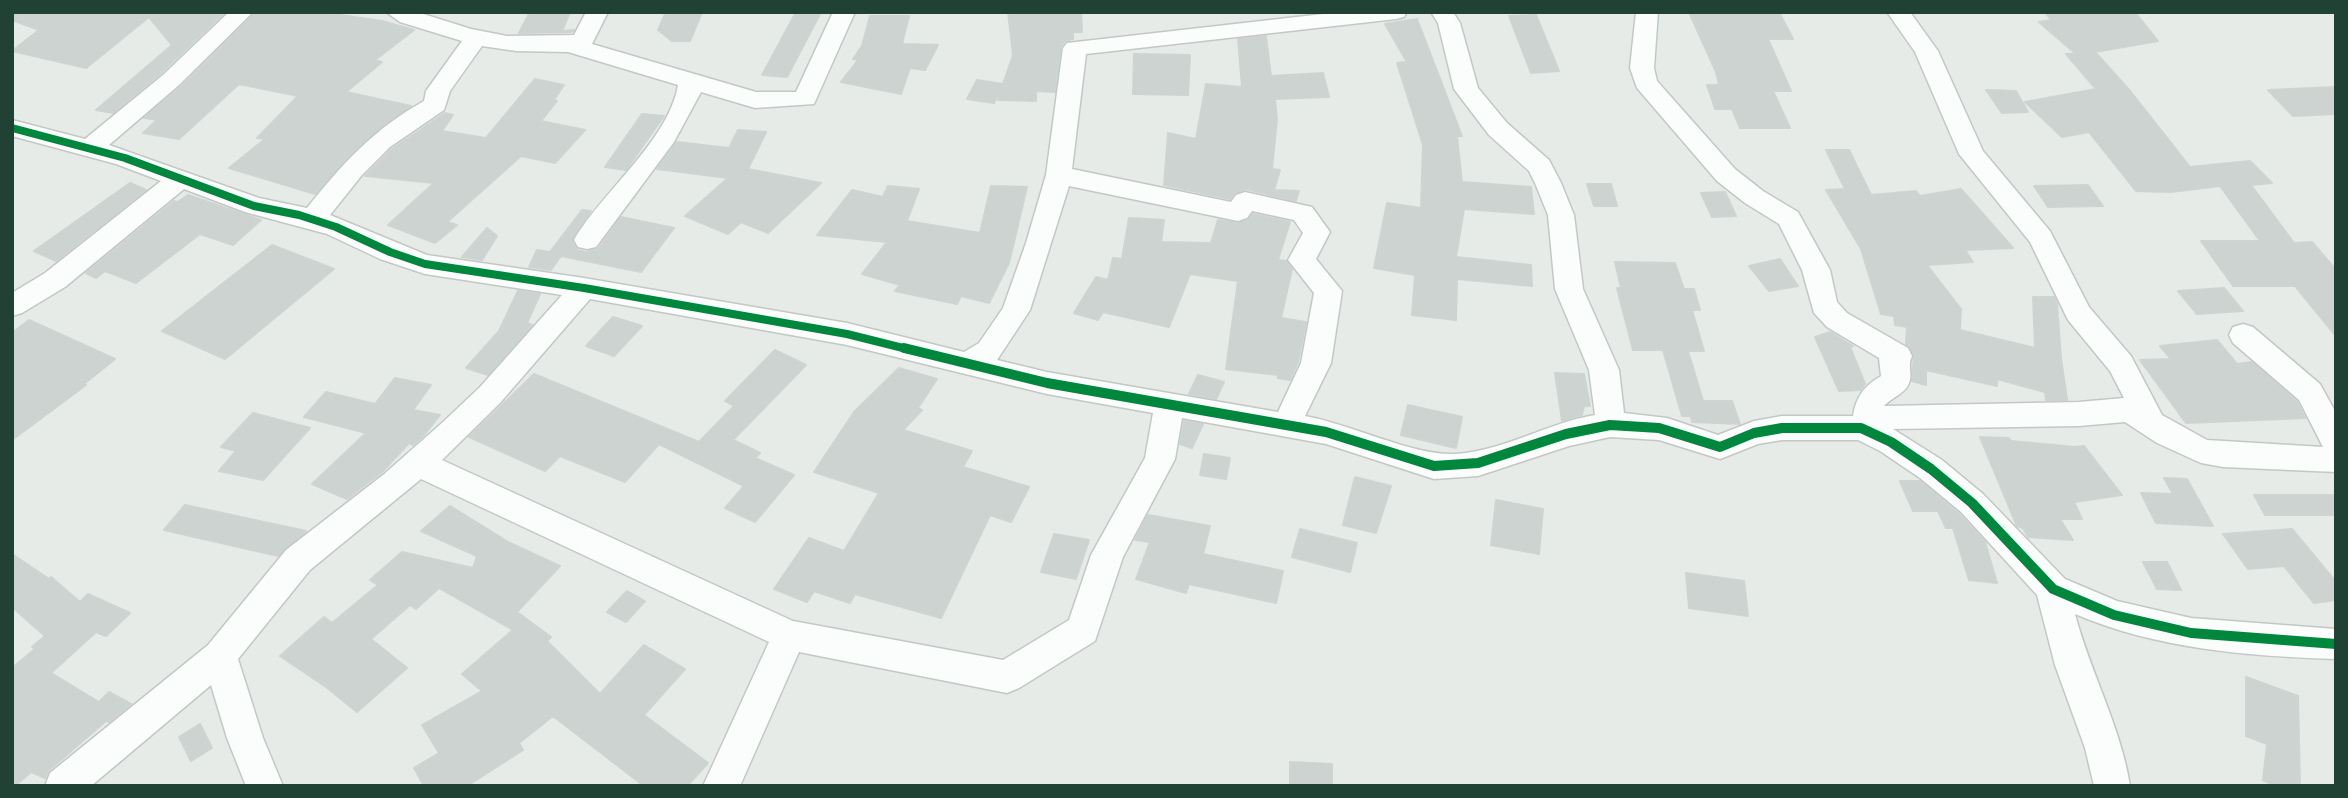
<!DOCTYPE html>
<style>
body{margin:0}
#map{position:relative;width:2348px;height:798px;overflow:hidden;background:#e6ebe8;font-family:"Alegreya Sans",sans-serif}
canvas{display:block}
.frame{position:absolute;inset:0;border:14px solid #204235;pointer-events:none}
</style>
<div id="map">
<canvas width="2348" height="798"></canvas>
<div class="frame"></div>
</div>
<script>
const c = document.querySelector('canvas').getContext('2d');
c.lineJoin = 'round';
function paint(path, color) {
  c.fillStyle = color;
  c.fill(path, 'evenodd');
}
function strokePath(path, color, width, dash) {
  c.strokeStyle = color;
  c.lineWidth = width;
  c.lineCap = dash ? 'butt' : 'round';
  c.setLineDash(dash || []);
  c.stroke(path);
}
const building = new Path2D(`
 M12,12H225L161,73L113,113L96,110L172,45L149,17L86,68L12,51L39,30L12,20Z
 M256,12H320L382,21L414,30L375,60L382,62L346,92L411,106L358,147L315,194L229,168L265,139L257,138L298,96L239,84L179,139L143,133L157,120L144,118L181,87Z
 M530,12H570L562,31L574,30L572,32L519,33Z
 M666,12H702L690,41H672L658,30Z
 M1008,12H1081L1082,32H1073V39L1065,41L1061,46L1055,92L1036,91V101L998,100L1002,86L994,103L967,99L977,80L1003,84L1013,55Z
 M1689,12H1779L1793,39H1768L1791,91H1773L1790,128H1740L1732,109H1715L1707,85H1719L1716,72Z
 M2045,12H2134L2138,16L2158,41L2089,53H2096L2131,92L2190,167L2250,161L2272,183L2251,185L2294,243L2312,242L2336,270V336L2295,286H2233L2201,241H2260L2220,186L2171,192L2136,191L2089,132L2062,137L2025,102L2096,89L2066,54H2076L2039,22L2051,20Z
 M795,14H820L787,77L762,75Z
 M1536,15L1559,71L1531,73L1509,16Z
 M870,16H909L902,44L938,45L925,70L910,68L901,94L841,82L858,60L853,59L862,46Z
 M1417,19L1462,136H1457L1462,182L1531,187L1534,214L1464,209L1456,257L1531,265L1532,286L1457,279L1456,320L1412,315L1415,275L1374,268L1387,203L1421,208L1423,145L1397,63L1407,62L1385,24Z
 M1266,36L1271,76L1323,73L1329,97L1275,99L1277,119L1272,169L1280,170L1274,190L1299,191L1296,201L1246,189L1235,193L1230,199L1164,185L1168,133L1196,139L1206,84L1242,87L1238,39Z
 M1134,54L1190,55L1188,95L1133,94Z
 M535,79L564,85L554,100L557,101L541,121L585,130L555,163L521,156L447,222L457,225L435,243L388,225L434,183L365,176L392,149L445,113L453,115L442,131L486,138Z
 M2336,87V114L2293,116L2268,90Z
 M1986,90L2016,91L2028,112L2002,113Z
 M642,114L664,116L626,170L605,167Z
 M738,130L766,132L748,169L821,183L768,233L741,222L728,234L685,216L728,178L657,169L677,142L729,148Z
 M1826,150H1849L1871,195L1916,191L1920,196L1961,189L2013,248L1965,250L1973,262L1927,265L1961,309L1960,330L2035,348L2033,297H2054L2057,304L2061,358L2067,400H2046L2045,392L1997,379V386L1926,370V385L1912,381L1914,355L1906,344L1907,327L1895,325L1894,316L1881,314L1861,249L1826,190L1845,189Z
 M130,183L146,190L56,261L34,251Z
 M1587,184H1611L1617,206H1594Z
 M2088,185L2103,206L2048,207L2034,186Z
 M888,186L919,189L907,221L980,233L991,186L1027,187L1009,263L989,303L961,296L957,304L895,291L900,285L862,274L887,242L817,235L852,190L883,197Z
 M1725,192L1736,216L1712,217L1701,193Z
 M188,195L261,220L233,245L200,234L136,283L105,271L96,278L86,273L174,201L178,202Z
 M582,210L591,211L572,241L577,250L586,252L598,249L621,217L674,228L641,272L561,256L551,270L529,267L537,250L550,252Z
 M1253,214L1290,222L1278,260L1286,261L1292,269L1281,318L1306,322L1298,362L1290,380L1278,378V375L1226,369L1238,281L1190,274L1169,327L1103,312L1098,320L1074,313L1096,277L1108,280L1113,258L1122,259L1129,218L1164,220L1161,242L1211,243L1218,220L1239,223L1248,220Z
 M487,228L497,236L482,260L462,257Z
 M272,245L334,269L225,359L162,331Z
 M1780,259L1798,286L1769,291L1749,266Z
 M1615,262L1675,263L1684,289H1694L1700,310H1692L1704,351H1688L1703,401H1732L1740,424L1692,422L1691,416H1682L1663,350H1633L1617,288H1621Z
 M2224,288L2243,311L2197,314L2178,291Z
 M518,291L540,294L527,323L532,325L488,375L466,368L499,331Z
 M613,317L642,326L614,356L586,346Z
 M29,320L115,359L84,384L86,385L12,440V333Z
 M1830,332L1853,346L1850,347L1865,384L1860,390L1839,391L1815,337Z
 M2217,340L2237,364L2252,362L2297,402L2305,418L2186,423L2140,360L2171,359L2160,346Z
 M775,350L806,365L733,440L760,453L755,458L794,475L755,522L725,508L744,486L659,444L625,482L560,456L545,471L469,437L534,374L699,442L734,406L725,401Z
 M899,368L937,379L918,408L922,410L903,430L972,451L963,467L1029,487L1011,522L990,515L941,618L855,594L850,603L814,591L807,602L774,589L809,538L844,551L879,493L814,472L854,412Z
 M1555,373L1584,374L1590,406H1584L1582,415L1562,421Z
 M1198,375L1224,382L1216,399L1189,394Z
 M395,378L431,385L413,410L440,415L425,434L413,445L409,443L382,472L347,499L312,484L366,433L304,417L326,392L375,404Z
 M1408,405L1462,417L1456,448L1401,435Z
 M253,413L310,428L263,480L219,471L236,451L221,447Z
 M1184,421L1203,424L1192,448L1180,444Z
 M1980,437L2009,438L2011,441L2075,447L2084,446L2122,495L2074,502L2082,519H2060L2073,540L2028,537L2023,528L2017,526Z
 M1204,454L1230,458L1226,479L1200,475Z
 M1355,477L1391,486L1376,533L1343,525Z
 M2164,478L2187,479L2213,526L2156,523L2141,493L2173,494Z
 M1900,481H1920L1959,514L1985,542L1997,583L1969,580L1953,528H1946L1938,511H1913Z
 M2254,495H2336V515H2265Z
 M1496,500L1543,509L1539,554L1491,545Z
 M185,505L306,531L278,556L164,530Z
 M450,506L510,543L560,566L517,612L551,637L547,641L600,694L644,645L685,669L644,715L708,763L687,786H644L553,716L519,743L523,750L467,786H424L414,768L439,753L422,725L482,691L462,674L513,630L439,588L416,609L410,605L371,639L407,668L357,712L326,687L280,656L324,617L332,623L378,585L370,580L402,552L473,568L477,556L421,531Z
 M1148,515L1210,526L1203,554L1283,571L1276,603L1189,584L1186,593L1136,579L1150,542L1135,540Z
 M1300,529L1357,543L1350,572L1292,557Z
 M2292,529L2336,582V600L2314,603L2284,566L2248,569L2223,534Z
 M1054,534L1089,540L1076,579L1041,572Z
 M12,554L49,579L51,577L80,602L88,594L130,613L106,636L96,632L51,673L99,702L109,692L131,704L109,722L106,721L48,771L45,778L31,772L15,786H12V668L35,649L32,647L45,636L12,607Z
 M2143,562H2167L2181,590L2157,589Z
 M1686,573L1744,581L1748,616L1689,608Z
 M627,591L645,601L626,622L607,612Z
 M2246,677L2298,696L2300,786H2276L2263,780L2267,744L2246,736Z
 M200,724L212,748L191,761L179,737Z
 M1290,762L1332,764V786H1290Z`);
const minor = new Path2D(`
 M229,12H253L179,85L109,145L259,198L307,208C341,165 375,128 424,101L426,91L462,41L400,22L386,12H417L471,29L507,36L574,35L586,12H608L592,44L756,92H796L833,12H855L814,104L755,108L701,92L674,142L596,247L587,249L578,247L574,240C601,193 669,140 678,85L568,52L516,51L482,46L450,91L444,110L390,147L362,175L330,215L427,255L584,278L847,323L964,352L979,343L1003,308L1026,243L1046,175L1063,48L1067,43L1341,12H1407L1404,17L1396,19L1086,54L1072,169L1231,202L1236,195L1245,192L1312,207L1330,232L1316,259L1342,291L1331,363L1305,416C1351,424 1413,456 1455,454C1504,451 1547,423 1595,415L1589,370L1555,289L1548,215L1535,183L1529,171L1489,135L1454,89L1438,23L1431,12H1453L1460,23L1478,88L1507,123L1549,160L1561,183L1574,215L1583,289L1619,370L1624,413L1667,418L1718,435L1754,421L1782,416H1853C1856,397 1864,386 1881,376L1879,358L1827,327L1814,313L1802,270L1779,224L1745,203L1717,181L1637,88L1630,68L1636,12H1658L1654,68L1657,81L1735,169L1763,191L1798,212L1830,270L1837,302L1847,313L1908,348L1912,356C1907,366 1913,374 1909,383C1906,393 1891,398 1884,406L2079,402L2124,398L2110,371L2068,320L2030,242L1959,154L1915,52L1887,12H1910L1938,51L1983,151L2050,231L2089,307L2131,356L2162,415L2207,440L2323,447L2299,400L2233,343L2229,335L2233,327L2243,324L2253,327L2320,384L2336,413V472L2223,467L2201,463L2157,443L2125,422L2079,426L1893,429L1942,460L1983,494L2065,579L2117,601L2191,618L2336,629V659C2247,656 2157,649 2075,614C2090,672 2121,727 2130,786H2094L2085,748L2055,665L2037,595L1961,512L1920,478L1880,451L1858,440H1782L1758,444L1720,459L1659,440L1610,437L1569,446L1478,476L1434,479L1326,444L1182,418L1175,459L1123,557L1095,641L1019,688L1007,693L799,652L740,786H703L769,642L421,479L310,570L238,659L263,738L283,786H246L227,738L211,685L91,786H45L50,773L208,645L286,550L383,475L443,422L480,387L562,295L425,274L380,259L327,234L245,212L184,189L65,287L22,313L12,316V293L45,273L161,181L116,164L12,136V120L85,139L163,75ZM1069,186L1238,221L1247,218L1252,211L1294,220L1303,233L1288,260L1314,293L1301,363L1278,412L1047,372L997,360L1030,310ZM590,299L847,345L1047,394L1153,413L1145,458L1091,555L1069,620L1003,660L793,621L442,460L500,403Z`);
const cyclewayFar1 = new Path2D(`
 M12,128L125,158L254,206L299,215L336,227L390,252L425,264L584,288L847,334L911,350`);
const cycleway = new Path2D(`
 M904,348L1047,383L1326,432L1434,466L1478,463L1566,434L1610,425L1659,428L1720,447L1754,433L1782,428H1861L1891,442L1931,469L1972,503L2053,589L2114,615L2191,633L2336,644`);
paint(building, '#ccd3d0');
strokePath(building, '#ced4d1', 2);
strokePath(minor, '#c3c8c5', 3);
paint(minor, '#fbfcfc');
strokePath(cyclewayFar1, '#00873e', 8);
strokePath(cycleway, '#00873e', 10);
</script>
